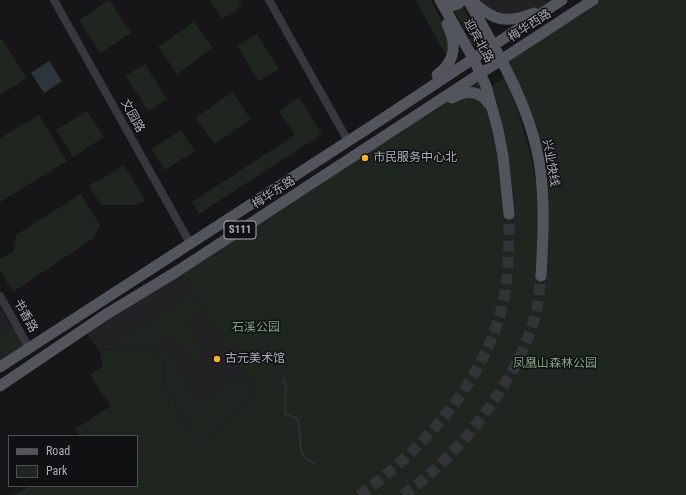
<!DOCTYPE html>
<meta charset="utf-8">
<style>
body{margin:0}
#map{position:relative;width:686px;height:495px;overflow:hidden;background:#161618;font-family:"Roboto Condensed",sans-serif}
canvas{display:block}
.legend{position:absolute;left:8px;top:435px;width:130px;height:52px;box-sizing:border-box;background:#111113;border:1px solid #4d4f55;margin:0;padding:5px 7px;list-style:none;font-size:12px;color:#a8adb8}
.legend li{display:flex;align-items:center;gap:8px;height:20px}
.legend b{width:20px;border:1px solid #4d4f55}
</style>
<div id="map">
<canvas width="686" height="495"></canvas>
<ul class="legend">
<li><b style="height:5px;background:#53555c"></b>Road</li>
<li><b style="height:11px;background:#1e261f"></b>Park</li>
</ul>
</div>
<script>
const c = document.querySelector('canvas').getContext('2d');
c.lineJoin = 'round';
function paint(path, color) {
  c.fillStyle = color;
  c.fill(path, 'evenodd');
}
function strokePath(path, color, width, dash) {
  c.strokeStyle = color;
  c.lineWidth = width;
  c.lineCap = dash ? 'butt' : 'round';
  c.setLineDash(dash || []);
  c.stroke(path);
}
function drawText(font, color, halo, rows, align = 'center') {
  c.font = font + ' "Roboto Condensed","Noto Sans SC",sans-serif';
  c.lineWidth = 3;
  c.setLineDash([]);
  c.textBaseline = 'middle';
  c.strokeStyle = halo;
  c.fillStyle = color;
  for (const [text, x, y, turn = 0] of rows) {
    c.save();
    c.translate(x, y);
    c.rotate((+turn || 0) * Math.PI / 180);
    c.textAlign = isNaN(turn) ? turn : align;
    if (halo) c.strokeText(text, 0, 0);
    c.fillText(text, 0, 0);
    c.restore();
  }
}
const built = new Path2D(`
 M471,0H562L536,12L508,20Z
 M178,271L257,392L208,437H193L162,380L163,362L149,344L99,351L84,330Z
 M0,306L10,324L13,337L0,356Z`);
const green = new Path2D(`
 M109,0L131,33L100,53L79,20Z
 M210,0H238L242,6L222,19Z
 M416,0H431L449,36L450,50L445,54Z
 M448,0H459L473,25C471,30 468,30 464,29Z
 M495,0H531C518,8 508,6 495,0Z
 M593,0H686V495H13L30,486H137V436H80L75,429L111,406L90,375L103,366L99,351L149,344L163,362L162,380L193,437H208L257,392L178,271L481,74L486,86L509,214L514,218L510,173L491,86L506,77C519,112 530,147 537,184L540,166L502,60Z
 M194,22L213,48L177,74L158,47Z
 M480,32L484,39L473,47L469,39Z
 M257,34L279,69L259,81L237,46Z
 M1,38L27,78L0,95V39Z
 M145,64L167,99L148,111L126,76Z
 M232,92L251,119L215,144L196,118Z
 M299,98L322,134L199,214L192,202L295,135L279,111Z
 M87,111L104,137L73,157L56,130Z
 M39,115L67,161L0,202V138Z
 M181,130L195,151L165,170L151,149Z
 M124,165L145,201L135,205H101L89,186Z
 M81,194L100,225L94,238L13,292L0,270V259L14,251L16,235Z
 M190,295L202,313L186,325L204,352L198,363L190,357L192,353L165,335L155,348L150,342L109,347Z
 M13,325L26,347L0,364V339L2,332Z
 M159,346L174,355L172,360L181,366L178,373L191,382L187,385L199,404L244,375L255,392L208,436H194L163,380L165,362L155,351Z`);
const water = new Path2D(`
 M49,61L62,81L44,93L31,73Z`);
const stream = new Path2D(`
 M283,379L286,387L285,414L298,419L301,450L304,457L315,464`);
const majorTunnel = new Path2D(`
 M359,495C422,452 487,378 503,302C509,273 509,244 509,214
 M403,495C414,487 425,479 434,470C475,433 521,370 535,316C539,303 539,289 541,276`);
const minor = new Path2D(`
 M54,0L190,243
 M269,0L348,141
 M0,296L29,348`);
const major = new Path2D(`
 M440,0L473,58L486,86L498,130L503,156L509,214
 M468,0C497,52 531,106 540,167C545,203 543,240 541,276
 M441,1C448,6 456,8 462,0
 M472,1C493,21 506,24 534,13
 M437,75C456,61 457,44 447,24
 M452,98C466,90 480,90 489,104
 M0,367L370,127L562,0
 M0,386L105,315L176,272L593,0`);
const markers = [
 [365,158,4,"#f2b134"],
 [217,359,4,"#f2b134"]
];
const shields = [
 [240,230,32]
];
const shieldNames = [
 ["S111",240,230]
];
const streetNames = [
 ["梅华西路",530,26,-33],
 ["迎宾北路",478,41,61],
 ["文园路",132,116,61],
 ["兴业快线",550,163,80],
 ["梅华东路",274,193,-33],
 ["书香路",25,316,61]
];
const poiNames = [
 ["市民服务中心北",373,158],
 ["古元美术馆",225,359]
];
const parkNames = [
 ["石溪公园",256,328],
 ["凤凰山森林公园",555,364]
];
paint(built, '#222225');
paint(green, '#1e261f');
paint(water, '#2c353c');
strokePath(stream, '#2c353c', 1.5);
strokePath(majorTunnel, '#333438', 11, [11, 5.5]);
strokePath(minor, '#37383d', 8);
strokePath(major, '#53555c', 11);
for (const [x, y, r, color] of markers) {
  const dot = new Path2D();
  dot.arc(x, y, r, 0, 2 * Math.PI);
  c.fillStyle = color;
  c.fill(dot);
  strokePath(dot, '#111113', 1.5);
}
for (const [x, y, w] of shields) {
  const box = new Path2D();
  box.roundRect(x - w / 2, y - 9, w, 18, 3);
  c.fillStyle = '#111113';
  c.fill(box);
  strokePath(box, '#a8adb8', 1);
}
drawText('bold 11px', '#a8adb8', null, shieldNames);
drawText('12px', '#a8adb8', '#111113', streetNames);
drawText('12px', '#a8adb8', '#111113', poiNames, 'left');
drawText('12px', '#7fa381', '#111113', parkNames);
</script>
